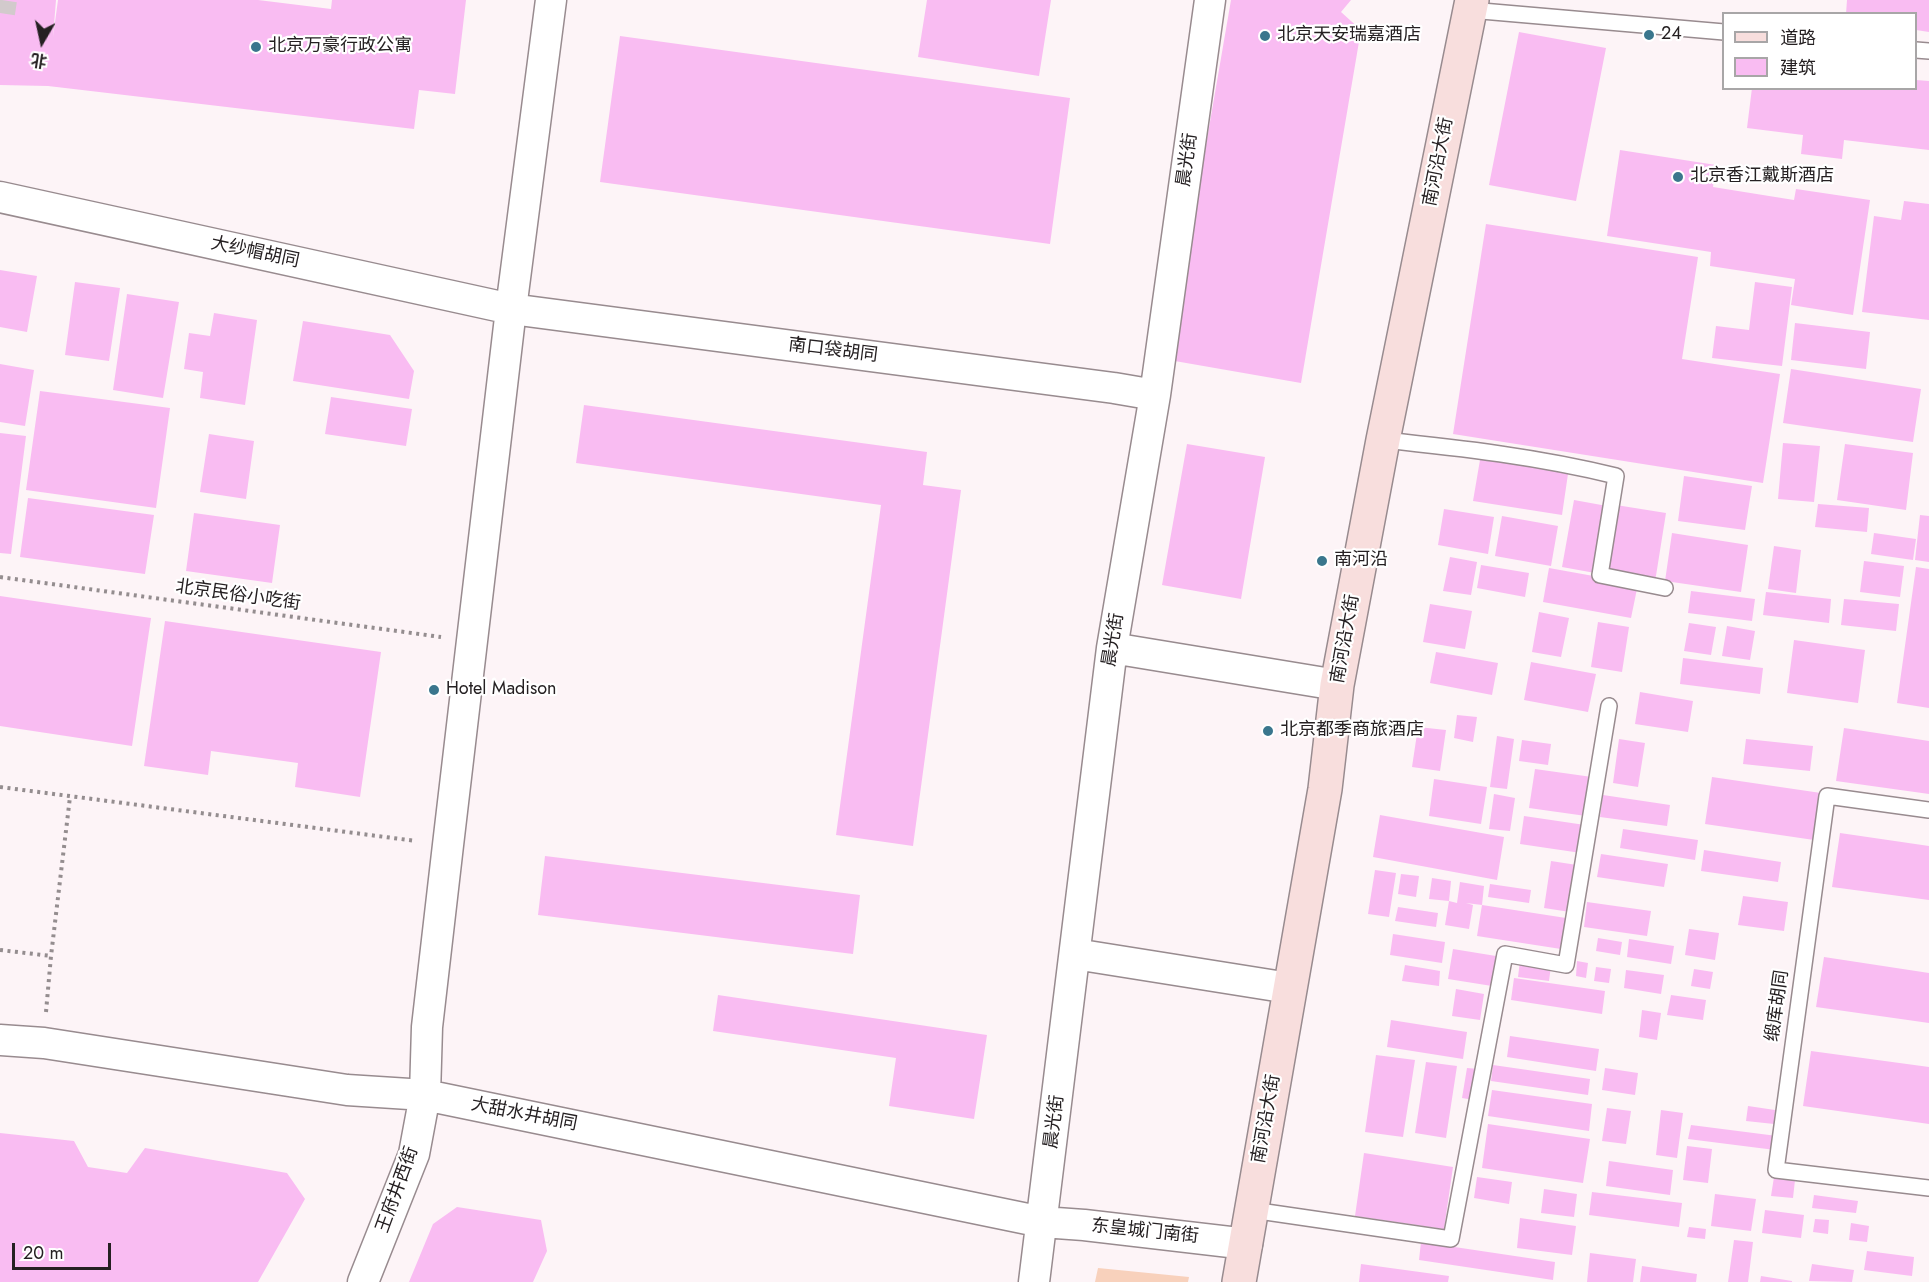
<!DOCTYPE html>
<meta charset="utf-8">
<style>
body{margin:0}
#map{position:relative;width:1929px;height:1282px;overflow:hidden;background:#fdf4f7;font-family:Jost,"Noto Sans SC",sans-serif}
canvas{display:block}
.legend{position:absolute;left:1722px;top:12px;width:195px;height:78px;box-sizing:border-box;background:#fff;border:2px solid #a8a6a7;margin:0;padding:8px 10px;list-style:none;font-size:18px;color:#252022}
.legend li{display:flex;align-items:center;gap:12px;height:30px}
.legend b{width:30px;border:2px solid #a8a6a7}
.north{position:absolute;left:12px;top:12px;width:60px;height:60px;-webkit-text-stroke:4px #fff;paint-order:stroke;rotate:189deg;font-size:16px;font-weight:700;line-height:24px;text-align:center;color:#252022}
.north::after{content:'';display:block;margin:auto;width:21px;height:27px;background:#252022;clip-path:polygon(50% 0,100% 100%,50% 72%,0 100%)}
.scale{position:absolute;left:12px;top:1243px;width:99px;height:27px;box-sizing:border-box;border:3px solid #252022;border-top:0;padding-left:8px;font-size:18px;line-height:21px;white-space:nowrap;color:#252022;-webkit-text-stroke:4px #fff;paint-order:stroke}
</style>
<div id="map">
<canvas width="1929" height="1282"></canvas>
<ul class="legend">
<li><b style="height:8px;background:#f8dedd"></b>道路</li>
<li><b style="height:16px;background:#f9bcf2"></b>建筑</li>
</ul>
<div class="north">北</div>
<div class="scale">20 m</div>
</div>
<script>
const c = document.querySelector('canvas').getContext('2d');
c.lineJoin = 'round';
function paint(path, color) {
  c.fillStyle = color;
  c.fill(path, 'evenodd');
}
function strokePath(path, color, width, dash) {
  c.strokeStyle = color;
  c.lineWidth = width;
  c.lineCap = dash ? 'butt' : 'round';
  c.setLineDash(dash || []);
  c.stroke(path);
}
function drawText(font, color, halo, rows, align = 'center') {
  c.font = font + ' Jost,"Noto Sans SC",sans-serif';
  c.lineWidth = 4.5;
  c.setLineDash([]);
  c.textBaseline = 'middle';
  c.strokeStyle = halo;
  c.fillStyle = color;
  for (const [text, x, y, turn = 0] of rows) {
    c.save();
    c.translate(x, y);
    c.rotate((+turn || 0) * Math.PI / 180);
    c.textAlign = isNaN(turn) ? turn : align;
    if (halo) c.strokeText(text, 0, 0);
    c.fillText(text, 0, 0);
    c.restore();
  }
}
const green = new Path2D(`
 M1098,1268L1189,1277L1188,1282H1095Z`);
const building = new Path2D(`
 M0,0H56L53,37L58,0H258L331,9L332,0H466L455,94L419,90L414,129L48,86L0,85Z
 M927,0H1051L1039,76L918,57Z
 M1231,0H1351L1341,12L1361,30L1301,383L1169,360Z
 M1847,0H1929V32L1916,30V14H1846Z
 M1519,32L1606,48L1576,201L1489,185Z
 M620,36L1070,98L1050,244L600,182Z
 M1916,80L1929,81V150L1844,140L1842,159L1801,154L1803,135L1747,128L1752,88H1916Z
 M1620,150L1716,165L1713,187L1794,200L1796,189L1870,200L1853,315L1791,305L1795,279L1710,266L1711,252L1607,236Z
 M1904,201L1929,204V320L1862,312L1874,216L1901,220Z
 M1486,224L1698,257L1682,359L1780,374L1763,483L1453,434Z
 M0,270L37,276L27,332L0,327Z
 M75,282L120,288L109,361L65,355Z
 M1755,282L1792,287L1782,366L1712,358L1716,326L1749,330Z
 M127,294L179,302L163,398L113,390Z
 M214,313L257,320L245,405L200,398L203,372L184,369L189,333L210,336Z
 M303,321L390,335L414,371L409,399L293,381Z
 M1795,323L1870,332L1866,369L1791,360Z
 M0,364L34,370L25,426L0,422Z
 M1791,369L1921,389L1913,442L1783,423Z
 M40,391L170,408L156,508L26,490Z
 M331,397L412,409L406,446L325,434Z
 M584,405L927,452L923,485L961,490L913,846L836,835L881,505L576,463Z
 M0,433L26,436L11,554L0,553Z
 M209,434L254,441L246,499L200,492Z
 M1783,443L1820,446L1814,502L1778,499Z
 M1187,444L1265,457L1241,599L1162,585Z
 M1845,444L1913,453L1906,510L1837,500Z
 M1481,454L1569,467L1562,515L1473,501Z
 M1684,476L1752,486L1745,530L1678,521Z
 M28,498L154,515L145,574L20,557Z
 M1574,500L1607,506L1595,573L1562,567Z
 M1818,504L1869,508L1867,532L1815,527Z
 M1616,505L1666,513L1655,582L1604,573Z
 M1444,509L1494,517L1488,554L1438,545Z
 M194,513L280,525L272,583L186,571Z
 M1920,515L1929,516V562L1915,560Z
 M1502,516L1558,526L1551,566L1495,556Z
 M1672,533L1748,545L1741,592L1665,581Z
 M1874,533L1916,539L1913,560L1871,554Z
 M1774,546L1801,550L1796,593L1768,589Z
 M1450,557L1477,562L1471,595L1443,591Z
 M1864,561L1904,566L1900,597L1860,592Z
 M1481,565L1529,573L1525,597L1477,588Z
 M1916,567L1929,569V708L1897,703Z
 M1549,568L1638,584L1631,618L1543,602Z
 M1691,591L1755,599L1752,621L1688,613Z
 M1766,592L1831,599L1829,623L1763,615Z
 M0,596L151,618L132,746L0,726Z
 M1844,599L1899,604L1896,631L1841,625Z
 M1430,604L1472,611L1465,649L1423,642Z
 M1539,612L1569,618L1561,657L1532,652Z
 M165,621L381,652L360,797L295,787L298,763L211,751L208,775L144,766Z
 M1598,622L1629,627L1622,672L1591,667Z
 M1689,623L1716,627L1711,655L1684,651Z
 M1727,626L1755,631L1750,660L1722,656Z
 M1794,640L1865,650L1858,703L1787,693Z
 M1436,652L1498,663L1492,695L1430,683Z
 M1683,658L1763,668L1760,694L1680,684Z
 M1531,662L1596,674L1588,712L1524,700Z
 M1640,692L1693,701L1688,732L1635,724Z
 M1457,715L1477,717L1473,742L1454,738Z
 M1418,727L1446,730L1440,771L1412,767Z
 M1844,728L1929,741V794L1836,781Z
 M1497,736L1514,739L1507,789L1490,787Z
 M1619,739L1645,743L1638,787L1613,783Z
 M1746,739L1813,746L1810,771L1743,764Z
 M1522,740L1551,744L1548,765L1519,761Z
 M1535,769L1592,777L1586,816L1529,808Z
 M1712,777L1821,793L1814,840L1705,824Z
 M1434,779L1487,787L1481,824L1429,816Z
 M1494,794L1515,798L1510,831L1489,829Z
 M1603,795L1670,805L1667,826L1600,817Z
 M1380,815L1504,837L1497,880L1373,857Z
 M1524,816L1585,825L1581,853L1520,844Z
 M1623,829L1698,840L1695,860L1620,848Z
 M1840,833L1929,846V900L1832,887Z
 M1704,850L1781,862L1778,882L1701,871Z
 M1601,854L1668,864L1664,887L1597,877Z
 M545,856L860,895L853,954L538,915Z
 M1551,861L1577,865L1570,912L1544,908Z
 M1375,870L1396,873L1389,917L1368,914Z
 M1401,874L1419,876L1416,897L1398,894Z
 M1432,878L1451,881L1449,901L1457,903L1460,882L1484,886L1482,905L1466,903L1473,905L1469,929L1445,925L1449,901L1429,899Z
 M1490,884L1531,890L1529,903L1488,897Z
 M1743,896L1788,902L1784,931L1738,925Z
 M1587,902L1651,911L1647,936L1584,927Z
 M1482,905L1566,918L1561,949L1477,936Z
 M1398,907L1438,913L1436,927L1395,921Z
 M1689,929L1719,933L1715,960L1685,955Z
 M1393,934L1445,942L1442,963L1390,955Z
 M1598,938L1622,942L1620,955L1596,951Z
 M1629,939L1674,946L1671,964L1627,957Z
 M1453,949L1496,956L1492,986L1448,979Z
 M1824,957L1929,973V1023L1816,1007Z
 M1520,961L1551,966L1549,981L1518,977Z
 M1577,961L1588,963L1586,978L1576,976Z
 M1405,965L1440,971L1439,986L1402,981Z
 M1596,967L1611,969L1609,983L1594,981Z
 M1694,969L1713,972L1710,989L1691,986Z
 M1626,970L1664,975L1661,994L1624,988Z
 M1514,978L1605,991L1602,1014L1511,1000Z
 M1456,989L1484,994L1480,1020L1452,1016Z
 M718,995L987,1035L974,1119L889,1106L896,1058L713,1031Z
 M1671,995L1706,1000L1703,1020L1667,1015Z
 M1642,1010L1661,1013L1657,1040L1639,1037Z
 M1391,1020L1467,1032L1463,1059L1387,1047Z
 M1510,1036L1599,1049L1596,1071L1507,1057Z
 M1811,1051L1929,1067V1124L1803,1106Z
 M1376,1055L1415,1060L1403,1137L1365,1132Z
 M1426,1062L1457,1066L1446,1138L1415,1133Z
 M1493,1065L1590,1079L1588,1095L1491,1081Z
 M1467,1068L1479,1069L1474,1100L1462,1098Z
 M1605,1068L1638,1073L1635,1095L1602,1090Z
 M1492,1090L1592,1104L1589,1131L1488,1116Z
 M1748,1106L1775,1110L1774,1124L1746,1121Z
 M1607,1108L1631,1111L1626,1144L1602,1141Z
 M1661,1110L1683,1113L1677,1158L1656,1155Z
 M1488,1124L1590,1139L1583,1183L1482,1168Z
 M1691,1125L1777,1136L1775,1150L1688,1139Z
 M0,1133L74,1141L88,1167L127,1173L145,1148L287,1173L305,1199L258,1282H0Z
 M1687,1146L1712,1149L1708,1183L1683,1180Z
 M1364,1153L1453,1167L1444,1229L1355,1216Z
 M1609,1161L1673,1170L1670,1195L1606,1186Z
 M1477,1177L1512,1182L1509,1204L1474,1198Z
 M1774,1177L1795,1180L1793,1198L1771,1196Z
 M1544,1189L1577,1194L1574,1217L1541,1213Z
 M1592,1192L1682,1203L1679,1227L1589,1215Z
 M1715,1194L1756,1199L1751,1231L1711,1226Z
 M1814,1195L1858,1201L1856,1213L1812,1208Z
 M457,1207L541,1220L547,1251L533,1282H409L433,1224Z
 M1765,1210L1804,1215L1801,1238L1762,1233Z
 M1520,1218L1576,1226L1572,1255L1517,1248Z
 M1815,1219L1829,1220L1828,1234L1813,1232Z
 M1851,1223L1869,1226L1867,1242L1849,1240Z
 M1689,1227L1706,1229L1705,1239L1687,1237Z
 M1734,1240L1753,1242L1748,1282H1728Z
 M1421,1242L1555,1262L1553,1280L1419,1260Z
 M1867,1251L1914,1257L1912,1276L1864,1270Z
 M1590,1253L1636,1259L1633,1282H1587Z
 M1361,1264L1449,1276L1448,1282H1359Z
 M1812,1264L1854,1270L1852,1282L1809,1281Z
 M1642,1266L1697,1274L1696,1282H1640Z
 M1761,1276L1792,1281V1282H1760Z`);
const minorTunnel = new Path2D(`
 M0,13L2,0`);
const path = new Path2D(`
 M0,577L441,637
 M0,787L416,841
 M0,950L51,956
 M46,1012L51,956L70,797`);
const service = new Path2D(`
 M1470,10L1724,32
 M1916,50L1929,51
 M1383,440C1461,448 1539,457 1616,476L1600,575L1665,588
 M1929,810L1827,796L1776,1170L1929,1188
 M1252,1210L1451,1239L1505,954L1566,965L1609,706`);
const minor = new Path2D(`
 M0,197L511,309L1114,388L1155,395
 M1112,648L1337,685
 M1075,954L1289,988
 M0,1040L44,1043L347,1090L425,1095L1042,1222L1084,1225L1247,1244
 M363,1282L414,1154L425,1095L427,1027L448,845L511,309L551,0
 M1034,1282L1112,648L1155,395L1210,0`);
const secondary = new Path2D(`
 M1239,1282L1325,789L1337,685L1383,440L1472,0`);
const markers = [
 [1649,35,6,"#3a768d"],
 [1265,36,6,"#3a768d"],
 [256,47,6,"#3a768d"],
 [1678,177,6,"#3a768d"],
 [1322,561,6,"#3a768d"],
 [434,690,6,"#3a768d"],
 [1268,731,6,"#3a768d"]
];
const poiNames = [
 ["24",1661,35],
 ["北京天安瑞嘉酒店",1277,36],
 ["北京万豪行政公寓",268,47],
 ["北京香江戴斯酒店",1690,177],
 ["南河沿",1334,561],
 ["Hotel Madison",446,690],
 ["北京都季商旅酒店",1280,731]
];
const streetNames = [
 ["晨光街",1188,160,-82],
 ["南河沿大街",1439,162,-79],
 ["大纱帽胡同",255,253,12],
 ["南口袋胡同",833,351,7],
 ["北京民俗小吃街",238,596,8],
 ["南河沿大街",1346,639,-80],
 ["晨光街",1114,640,-81],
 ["缎库胡同",1778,1006,-82],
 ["大甜水井胡同",524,1115,11],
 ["南河沿大街",1267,1119,-80],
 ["晨光街",1055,1122,-83],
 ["王府井西街",398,1190,-70],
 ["东皇城门南街",1145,1232,6]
];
paint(green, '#f8d1bc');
paint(building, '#f9bcf2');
strokePath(minorTunnel, '#d2cacc', 30, [30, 15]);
strokePath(service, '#988b8f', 18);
strokePath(minor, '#988b8f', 33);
strokePath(secondary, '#988b8f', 36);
strokePath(path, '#948d8f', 4, [3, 4.5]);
strokePath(service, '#fff', 15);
strokePath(minor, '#fff', 30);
strokePath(secondary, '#f8dedd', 33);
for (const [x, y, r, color] of markers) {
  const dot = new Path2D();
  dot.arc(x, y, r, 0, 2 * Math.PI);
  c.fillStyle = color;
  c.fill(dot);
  strokePath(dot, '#fff', 2);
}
drawText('18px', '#252022', '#fff', poiNames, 'left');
drawText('18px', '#252022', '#fff', streetNames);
</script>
